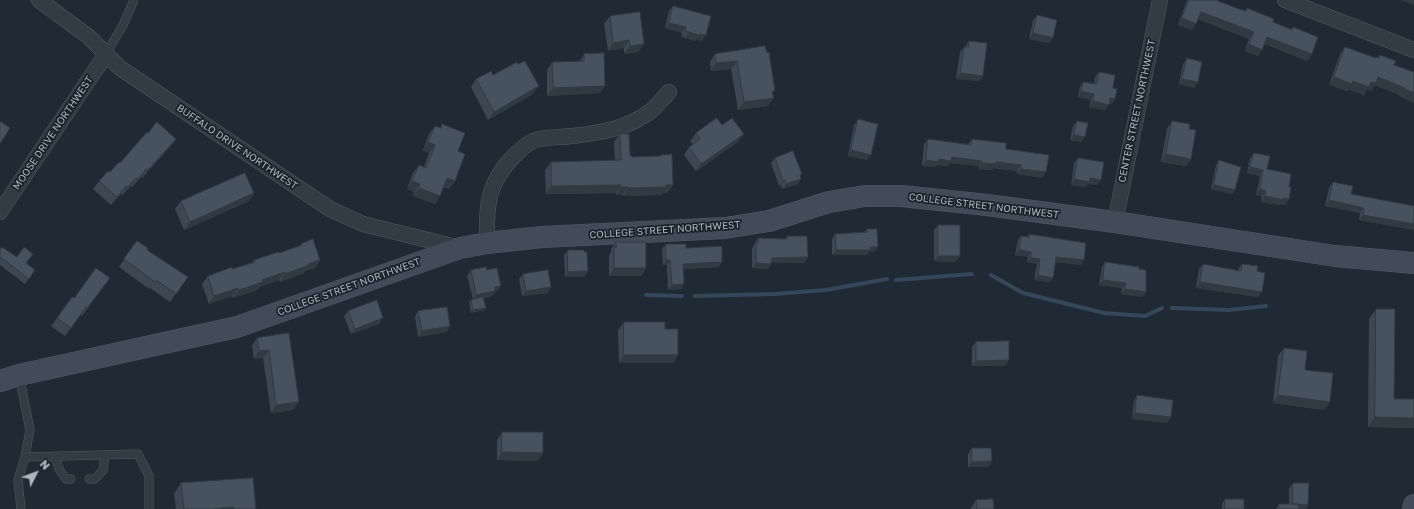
<!DOCTYPE html>
<style>
body{margin:0}
#map{position:relative;width:1414px;height:509px;overflow:hidden;background:#202a34;font-family:"Golos Text",sans-serif}
canvas{display:block}
.north{position:absolute;left:16px;top:453px;width:40px;height:40px;-webkit-text-stroke:3px #19212a;paint-order:stroke;rotate:48deg;font-size:11px;font-weight:700;line-height:16px;text-align:center;color:#adb7c2}
.north::after{content:'';display:block;margin:auto;width:14px;height:18px;background:#adb7c2;clip-path:polygon(50% 0,100% 100%,50% 72%,0 100%)}
</style>
<div id="map">
<canvas width="1414" height="509"></canvas>
<div class="north">N</div>
</div>
<script>
const c = document.querySelector('canvas').getContext('2d');
c.lineJoin = 'round';
function strokePath(path, color, width, dash) {
  c.strokeStyle = color;
  c.lineWidth = width;
  c.lineCap = dash ? 'butt' : 'round';
  c.setLineDash(dash || []);
  c.stroke(path);
}
function paint(path, color) {
  c.fillStyle = color;
  c.fill(path, 'evenodd');
}
function drawText(font, color, halo, rows, align = 'center') {
  c.font = font + ' "Golos Text",sans-serif';
  c.lineWidth = 3.5;
  c.setLineDash([]);
  c.textBaseline = 'middle';
  c.strokeStyle = halo;
  c.fillStyle = color;
  for (const [text, x, y, turn = 0] of rows) {
    c.save();
    c.translate(x, y);
    c.rotate((+turn || 0) * Math.PI / 180);
    c.textAlign = isNaN(turn) ? turn : align;
    if (halo) c.strokeText(text, 0, 0);
    c.fillText(text, 0, 0);
    c.restore();
  }
}
const stream = new Path2D(`
 M991,275L1023,293L1104,313L1145,316L1162,308
 M896,280L972,274
 M646,295L682,296
 M695,296L775,294L826,290L887,279
 M1172,308L1229,310L1266,306`);
const lane = new Path2D(`
 M106,54L123,25L134,0
 M19,375L30,430L25,457L18,480L21,509
 M55,456L59,469L66,479H71
 M25,457L138,454L149,476V509
 M89,479H95L103,470L105,455`);
const street = new Path2D(`
 M39,0L89,37L120,68L330,209L363,224L460,248
 M1285,0L1414,50
 M0,212L106,54
 M1115,222L1160,0
 M487,243C486,207 487,183 514,156C519,151 526,144 533,141C545,136 559,138 572,136C600,133 630,128 652,110C658,105 663,98 669,92`);
const secondary = new Path2D(`
 M0,381L19,375L237,327L460,248L487,243L542,237L725,228L769,221L829,202L865,196H901L987,205L1115,222L1335,256L1414,263
 M1413,509L1414,505`);
const wall = new Path2D(`
 M1187,0H1218V1L1239,9L1245,11L1247,8L1273,22L1292,29L1293,27L1312,54L1307,61L1265,44L1258,56L1245,51L1249,39L1198,19L1192,30L1178,25Z
 M673,6L702,41L696,39L695,41L685,38L681,36L682,33L665,28L669,11Z
 M1037,15L1049,43L1029,39L1033,21Z
 M610,16L644,44L638,52L624,54V48L608,51L604,24Z
 M969,41L983,76L980,81L956,79L960,52L964,47H965Z
 M1345,47L1375,58L1376,57H1378L1380,55L1394,65L1414,72V103L1399,96L1400,95L1374,85L1371,91L1367,89L1364,95L1348,89L1347,91L1329,85L1340,54Z
 M767,53L773,93L768,106L738,110L731,69L711,71L710,62L715,54Z
 M584,54L600,93L547,96V70L552,62H579Z
 M1187,58L1198,82L1194,88L1179,84L1183,64Z
 M1099,72L1113,88L1115,99L1111,104H1109L1105,110L1089,107L1091,100L1078,97L1080,87L1083,82L1094,84L1095,77Z
 M493,75L533,94L488,120L471,87L476,79Z
 M858,119L867,160L848,156L854,125Z
 M1077,121L1085,137L1081,142L1070,140L1073,126Z
 M1172,121L1189,129L1191,159L1186,166L1161,162L1167,129Z
 M442,124L458,151L455,181L449,189L444,187L440,196L435,204L413,196L414,192L407,189L413,173L419,165L424,167L429,153L423,150L429,134L435,126L440,128Z
 M148,133L176,139L170,147L142,178L141,177L132,187L131,186L122,195L121,194L111,205L93,189L99,181L120,163Z
 M696,133L738,142L696,171L684,155L689,147L693,145L690,141Z
 M620,134L632,157L660,156L661,155L673,185L667,193H662L661,195L623,196L622,195H616V193L546,194L545,170L551,162L615,160L614,142Z
 M928,139L968,144L972,139L1006,149L1042,178L1017,174V171L993,168L992,170L978,169L979,166L950,163L948,166L937,165L935,167L922,166L924,144Z
 M1254,153L1267,169L1289,187V199L1285,205L1281,204L1280,205L1261,202L1262,196L1256,195L1260,176L1247,173L1250,158Z
 M775,158L800,176L801,179L798,184L782,189L781,185L779,186L771,163Z
 M1078,158L1097,185L1088,184L1086,187L1071,185L1074,163Z
 M1219,160L1235,190L1232,194L1211,189L1216,165Z
 M1333,182L1351,194L1414,206V230L1359,220L1360,213L1325,206L1329,188Z
 M254,193L249,201L184,230L175,209L181,201Z
 M938,225L956,262L934,261V230Z
 M867,229L878,247L874,252H869L867,255H832V239L835,234L864,232Z
 M1029,234L1081,265L1056,262L1053,278L1050,282L1034,280L1037,264L1027,262L1028,257L1015,255L1018,240L1021,236L1028,237Z
 M787,236L808,257L804,263H771L768,269L752,268V248L754,246V244L758,238L785,239Z
 M137,241L147,250L188,277L170,302L150,288L149,289L119,267Z
 M616,242L646,268L641,276H609V255L611,252V249Z
 M301,244L320,260L315,268L305,271L304,273L280,282L279,280L259,287L257,290L233,298L232,296L209,304L202,284L208,276L232,269L252,263L254,260L279,253L299,246Z
 M666,244L686,248L719,267L683,269L684,284L681,289L668,290L667,265H663L662,249Z
 M0,250L26,263L35,270L25,284L0,265Z
 M568,250L584,252L588,271L584,277H565L564,255Z
 M1105,262L1139,269L1146,292L1142,297L1121,294L1122,288L1099,285L1102,267Z
 M1203,264L1238,271V269L1242,264L1257,271L1258,297L1196,288L1199,269Z
 M471,270H487L497,291L495,292L492,296L484,298V310L471,313L469,302L471,300L473,299L467,276Z
 M523,274L551,287L547,293L522,296L519,279Z
 M110,278L82,316L80,315L65,336L51,326L72,297L74,298Z
 M1376,309L1394,399H1414V428L1368,427L1369,319Z
 M348,311L379,324L351,334L344,316Z
 M418,311L450,326L446,332L418,337L415,317Z
 M624,322L665,329L678,355L673,363H619L618,330Z
 M289,333L293,410L271,413L263,358L254,359L252,346L257,338Z
 M976,342L1005,366H972V347Z
 M1284,348L1305,370L1330,402L1324,410L1273,403L1278,356Z
 M1137,395L1171,417L1167,423L1132,419L1134,401Z
 M502,432L538,461L497,460V440Z
 M972,448L988,467H968V454Z
 M181,483L256,509H176L174,494Z
 M1293,483L1308,505L1306,509H1276L1279,504H1289V488Z
 M1225,499L1244,509H1222V504Z
 M976,500L994,509H971V508Z`);
const shadedWall = new Path2D(`
 M1400,0H1414V5Z
 M1201,12L1254,32L1249,39L1197,18Z
 M1182,18L1196,24L1192,30L1178,25Z
 M669,23L686,27L682,33L665,28Z
 M689,32L700,34L706,35L702,41L696,39L695,41L685,38Z
 M1033,33L1053,38L1049,43L1029,39Z
 M1267,37L1312,54L1307,61L1263,43Z
 M629,40L624,48L608,51L613,43Z
 M644,44L638,52L624,54L630,46Z
 M1249,44L1262,50L1258,56L1245,51Z
 M737,61L731,69L711,71L716,63Z
 M960,73L983,76L980,81L956,79Z
 M1334,77L1353,81L1371,82L1378,77L1405,88L1400,95L1374,85L1371,91L1367,89L1364,95L1348,89L1347,91L1329,85Z
 M1182,79L1198,82L1194,88L1179,84Z
 M539,86L533,94L488,120L494,112Z
 M605,86L600,93L547,96L553,88Z
 M1404,89L1414,93V103L1399,96Z
 M772,91H775L769,98H774L768,106L738,110L744,102Z
 M1081,91L1094,94L1091,100L1078,97Z
 M1110,98L1115,99L1111,104L1107,103Z
 M1093,101L1109,105L1105,110L1089,107Z
 M744,134L738,142L696,171L701,164Z
 M1074,135L1085,137L1081,142L1070,140Z
 M176,139L170,147L142,178L148,170Z
 M428,142L435,145L429,153L423,150Z
 M851,150L871,155L867,160L848,156Z
 M1166,154L1191,159L1186,166L1161,162Z
 M952,157L982,161L979,166L950,163L948,166L937,165L935,167L922,166L926,160Z
 M996,162L1021,165L1017,171L993,168L992,170L978,169L982,163Z
 M1250,167L1263,170L1260,176L1247,173Z
 M146,169L141,177L132,187L138,179Z
 M1021,169L1046,172L1042,178L1017,174Z
 M136,178L131,186L122,195L127,188Z
 M447,178L455,181L449,189L442,186Z
 M1090,178L1101,180L1097,185L1088,184L1086,187L1071,185L1074,179Z
 M801,179L798,184L782,189L786,184Z
 M785,180L781,185L779,186L783,181Z
 M412,181L420,184L414,192L407,189Z
 M621,185L616,193L546,194L551,186Z
 M666,185H673L667,193H662L661,195L623,196L628,188Z
 M1214,185L1235,190L1232,194L1211,189Z
 M126,186L121,194L111,205L117,197Z
 M621,187H628L622,195H616Z
 M419,188L440,196L435,204L413,196Z
 M1260,189L1266,191L1262,196L1256,195Z
 M254,193L249,201L184,230L190,222Z
 M1265,196L1284,198L1289,199L1285,205L1281,204L1280,205L1261,202Z
 M1329,200L1364,208L1360,213L1325,206Z
 M1363,215L1414,224V230L1359,220Z
 M870,247H878L874,252H869L867,255H832L836,250Z
 M1019,250L1031,252L1028,257L1015,255Z
 M938,256H960L956,262L934,261Z
 M808,257L804,263H768L771,264L768,269L752,268L756,263L772,258Z
 M1056,257L1084,260L1081,265L1053,262Z
 M1031,258L1040,259L1037,264L1027,262Z
 M320,260L315,268L305,271L304,273L280,282L285,274L308,264Z
 M666,260H670L667,265H663Z
 M722,262L719,267L680,269L683,264Z
 M614,268H646L641,276H609Z
 M588,271L584,277H565L568,272Z
 M285,272L279,280L259,287L257,290L233,298L239,290L262,280Z
 M1038,275L1053,278L1050,282L1034,280Z
 M1103,280L1126,283L1122,288L1099,285Z
 M1200,282L1262,292L1258,297L1196,288Z
 M684,284L681,289L668,290L672,285Z
 M501,286L497,291L495,292L492,296L473,300L476,295L495,287Z
 M551,287L547,293L522,296L526,291Z
 M238,288L232,296L209,304L214,296Z
 M1125,289L1146,292L1142,297L1121,294Z
 M486,308L484,310L471,313L473,310Z
 M383,318L379,324L351,334L355,329Z
 M450,326L446,332L418,337L422,331Z
 M269,350L263,358L254,359L259,351Z
 M624,355H678L673,363H619Z
 M1009,360L1005,366H972L976,361Z
 M1278,395L1330,402L1324,410L1273,403Z
 M299,402L293,410L271,413L276,405Z
 M1135,413L1171,417L1167,423L1132,419Z
 M1375,417L1414,418V428L1368,427Z
 M502,452L543,453L538,461L497,460Z
 M992,461L988,467H968L972,462Z
 M1293,505H1308L1306,509H1290Z
 M234,507L233,509H212Z`);
const building = new Path2D(`
 M1189,0H1218V1L1239,9L1246,11L1247,8L1274,19L1273,22L1292,30L1293,27L1318,37L1312,54L1267,37L1262,50L1249,44L1254,32L1201,12L1196,24L1182,18Z
 M673,6L711,16L706,35L700,34L699,35L689,32L685,31L686,27L669,23Z
 M640,12L644,44L630,46L629,40L613,43L610,16Z
 M1037,15L1057,20L1053,38L1033,33Z
 M969,41L987,43L983,76L960,73L964,47H968Z
 M765,46L767,53L769,52L775,91H772L774,98L744,102L737,61L716,63L715,54Z
 M1345,47L1376,58V57L1379,58L1380,55L1396,61L1394,65L1414,72V93L1404,89L1405,88L1378,77L1376,83L1371,82L1369,87L1353,81L1352,84L1334,77Z
 M604,53L605,86L553,88L552,62L584,61V54Z
 M1187,58L1202,62L1198,82L1182,79Z
 M525,61L539,86L494,112L476,79L491,71L493,75L517,62L518,64Z
 M1099,72L1115,75L1113,88L1117,89L1115,99L1110,98L1109,105L1093,101L1094,94L1081,91L1083,82L1096,84Z
 M717,118L722,125L732,118L744,134L701,164L689,147L700,139L696,133Z
 M858,119L878,124L871,155L851,150Z
 M0,121L10,128L0,144Z
 M1077,121L1088,123L1085,137L1074,135Z
 M1172,121L1190,124L1189,129L1196,130L1191,159L1166,154Z
 M157,122L176,139L148,170L146,169L138,179L136,178L127,188L126,186L117,197L99,181L108,171L110,172L119,162L120,163L147,132L148,133Z
 M442,124L465,133L458,151L465,154L455,181L447,178L440,196L419,188L420,184L412,181L419,165L426,168L435,145L428,142L435,126L441,128Z
 M620,134H629L630,155L632,157L661,156V155L672,154L673,185H666V187L628,188V187H621V185L551,186V162L621,160Z
 M928,139L971,145L972,139L1006,143V149L1049,155L1046,172L1021,169V165L996,162V164L982,163V161L952,157L951,161L939,159V162L926,160Z
 M793,151L802,174L800,175L801,179L786,184L785,180L783,181L775,158Z
 M1254,153L1270,156L1267,169L1291,174L1289,187H1291L1289,199L1284,198V200L1265,196L1266,191L1260,189L1263,170L1250,167Z
 M1078,158L1104,162L1101,180L1090,178V182L1074,179Z
 M1219,160L1241,167L1235,190L1214,185Z
 M245,173L254,193L190,222L181,201Z
 M1333,182L1353,186L1351,194L1414,206V224L1363,215L1364,208L1329,200Z
 M938,225H960V256H938Z
 M867,229H877L878,247H870L871,250H836L835,234L867,232Z
 M1029,234L1086,243L1084,260L1056,257L1053,278L1038,275L1040,259L1031,258V252L1019,250L1021,236L1029,237Z
 M787,236H807L808,257L772,258L771,264L756,263V243H758V238L787,239Z
 M313,239L320,260L308,264L309,265L285,274V272L262,280L263,282L239,290L238,288L214,296L208,276L232,267V269L255,262L254,260L278,252L279,253L302,245L301,244Z
 M137,241L148,248L147,250L188,277L176,294L156,280L155,282L124,259Z
 M616,242H646V268H614V247H616Z
 M666,244H686V248L722,246V262L683,264L684,284L672,285L670,260H666Z
 M2,247L17,257L24,247L33,254L26,263L35,270L29,279L0,257V250Z
 M568,250H584V252H587L588,271L568,272Z
 M1105,262L1139,267V269L1146,270V292L1125,289L1126,283L1103,280Z
 M1203,264L1241,271L1242,264L1258,266L1257,271L1265,273L1262,292L1200,282Z
 M486,267L487,270L497,268L501,286L495,287V291L476,295L471,270Z
 M96,268L110,278L87,308L86,307L71,328L57,318L72,297L74,298Z
 M548,270L551,287L526,291L523,274Z
 M483,297L486,308L473,310L471,300Z
 M377,300L383,318L355,329L348,311Z
 M447,307L450,326L422,331L418,311Z
 M1376,309H1395L1394,399H1414V418L1375,417Z
 M624,322H665V329H678V355H624Z
 M289,333L299,402L276,405L269,350L259,351L257,338Z
 M1009,341V360L976,361V342Z
 M1284,348L1307,351L1305,370L1333,373L1330,402L1278,395Z
 M1137,395L1173,400L1171,417L1135,413Z
 M502,432H543V453L502,452Z
 M972,448H991L992,461L972,462Z
 M253,478L256,509H234V507L212,509H184L181,483Z
 M1293,483H1309L1308,505L1293,504Z
 M993,499L994,509H977L976,500Z
 M1225,499H1244V509H1225Z
 M1279,504H1299V509H1279Z`);
const streetNames = [
 ["CENTER STREET NORTHWEST",1137,111,-78],
 ["MOOSE DRIVE NORTHWEST",53,133,-56],
 ["BUFFALO DRIVE NORTHWEST",237,147,34],
 ["COLLEGE STREET NORTHWEST",984,206,7],
 ["COLLEGE STREET NORTHWEST",665,230,-4],
 ["COLLEGE STREET NORTHWEST",349,287,-20]
];
strokePath(stream, '#35475b', 4);
strokePath(lane, '#515a63', 9);
strokePath(street, '#515a63', 16);
strokePath(secondary, '#515a63', 22);
strokePath(lane, '#333c45', 8);
strokePath(street, '#333c45', 15);
strokePath(secondary, '#424c58', 21);
paint(wall, '#3c4751');
paint(shadedWall, '#313942');
paint(building, '#46525e');
strokePath(building, '#313942', 1);
drawText('10px', '#adb7c2', '#19212a', streetNames);
</script>
